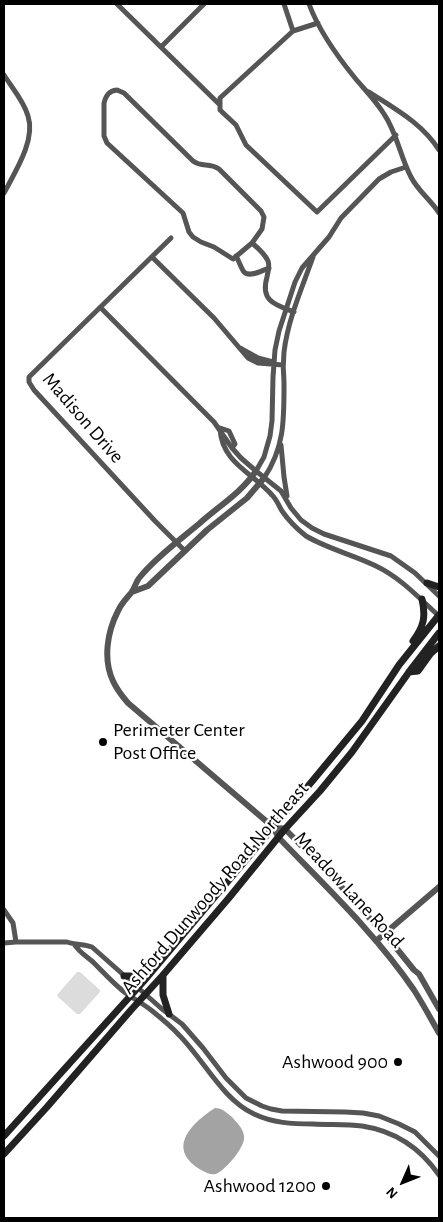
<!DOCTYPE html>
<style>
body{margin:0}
#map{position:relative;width:443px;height:1222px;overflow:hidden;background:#fff;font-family:"Alegreya Sans",sans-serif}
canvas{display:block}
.frame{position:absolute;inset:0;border:5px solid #000;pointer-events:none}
.north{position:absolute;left:378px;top:1157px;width:50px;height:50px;-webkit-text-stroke:4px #fff;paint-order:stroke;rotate:226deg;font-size:14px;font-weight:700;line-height:20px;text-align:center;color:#000}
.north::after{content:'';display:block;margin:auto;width:18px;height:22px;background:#000;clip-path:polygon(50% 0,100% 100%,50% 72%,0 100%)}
</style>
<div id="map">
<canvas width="443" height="1222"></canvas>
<div class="frame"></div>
<div class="north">N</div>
</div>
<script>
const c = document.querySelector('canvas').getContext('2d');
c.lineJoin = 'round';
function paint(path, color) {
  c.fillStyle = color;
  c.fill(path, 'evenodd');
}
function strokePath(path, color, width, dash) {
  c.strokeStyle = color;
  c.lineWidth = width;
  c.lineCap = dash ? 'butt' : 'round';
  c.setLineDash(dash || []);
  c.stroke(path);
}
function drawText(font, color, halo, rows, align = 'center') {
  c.font = font + ' "Alegreya Sans",sans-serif';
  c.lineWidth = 4.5;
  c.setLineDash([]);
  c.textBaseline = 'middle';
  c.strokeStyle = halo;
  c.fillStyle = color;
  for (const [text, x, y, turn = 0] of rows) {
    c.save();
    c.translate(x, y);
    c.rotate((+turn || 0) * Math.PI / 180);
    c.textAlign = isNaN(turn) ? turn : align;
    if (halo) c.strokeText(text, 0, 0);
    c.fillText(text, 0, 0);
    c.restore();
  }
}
const green = new Path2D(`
 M77,972H80L100,990V992L80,1014H77L58,997L57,995Z`);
const water = new Path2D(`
 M215,1108C222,1108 227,1113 232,1117C237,1123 243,1128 244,1136C246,1146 227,1168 218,1173C213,1176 207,1173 203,1171C165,1150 190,1124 215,1108Z`);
const minor = new Path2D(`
 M117,4L220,105
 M284,4L293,31
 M309,4C319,31 337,56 355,78C365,90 376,101 384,114C397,133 400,156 411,177C418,191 431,200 439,213
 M318,23L293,31L220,98V110L236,125L246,145L317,212L396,135
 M161,47L204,4
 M4,75C12,88 24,101 28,116C36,140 15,172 4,193
 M117,90L124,93L193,161C202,168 209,162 219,169L261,211L264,217L262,229L252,243L233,259L214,247L201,242L193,237L189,232L183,213L107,143L104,136V103C106,95 109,91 117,90Z
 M369,92C395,109 422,123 439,150
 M171,238L29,377V382L34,390L155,521L185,551
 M252,243C258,248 265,254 268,261C270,267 268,271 267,277C260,301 275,305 294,312
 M236,256C239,261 241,268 244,272C250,278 263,270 269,268
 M152,257L214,318L248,358L258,363L283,365
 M101,308L214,422L232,448L241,458L256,471L281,491L291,508L301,520L312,528L324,534L391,556L415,573L439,596
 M240,348L258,358L273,362
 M220,428L229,431L235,444L232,448
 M220,429C222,463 253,473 272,495C277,500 279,506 282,511C289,521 297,529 306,536C328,549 354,555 376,566C401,578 419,598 439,616
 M281,445L284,477L287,496
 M256,471L264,457L270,436L272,421L273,377L275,350L279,331L295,282L302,268L329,237L341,218L379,179L391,172L406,167
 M264,478C285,447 284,418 284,382C283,372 283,362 284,352C288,319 302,288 313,257
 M4,910L13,923L16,942
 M4,943L16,942H67C76,945 84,944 92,947L162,1009L182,1024L203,1048L226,1078L246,1098L262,1106L271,1109L282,1111L345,1112L363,1113L379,1116L399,1124L415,1132L439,1156
 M74,944C79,952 86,956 93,962C103,972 112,982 123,991C132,998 142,1003 151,1010C161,1018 171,1026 179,1035C204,1060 222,1099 254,1114C273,1123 292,1124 313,1124C329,1125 346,1124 362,1126C395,1131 421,1149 439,1175`);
const tertiary = new Path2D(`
 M256,471C241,493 219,506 200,523C181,539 156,557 140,577C136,581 135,588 131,593C126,599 121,604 118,611C107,632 103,660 113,681C117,690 122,696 128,703L273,827L279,838C325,886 376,934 414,990C423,1004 431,1019 439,1033
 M132,592L148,586L207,530L247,498L264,478
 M273,827L285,829L337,882L393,944L414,970L419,974L439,1009
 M376,941L439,887`);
const secondary = new Path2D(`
 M427,583L439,587
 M413,641C424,626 426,617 422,599
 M409,672L418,671L431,653L439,646
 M163,975V995L169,1014
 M124,976H138L151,972
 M4,1136L143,982L314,779L362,721L399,665L439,615
 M4,1154L47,1107L131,1010L163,975L228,899L285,829L320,791L352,752L409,672L439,633`);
const markers = [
 [103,742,5,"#000"],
 [398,1062,5,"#000"],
 [326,1186,5,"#000"]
];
const streetNames = [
 ["Madison Drive",83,418,49],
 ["Ashford Dunwoody Road Northeast",215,888,-49],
 ["Meadow Lane Road",349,890,47]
];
const poiNames = [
 ["Perimeter Center",113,730,"left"],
 ["Post Office",113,753,"left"],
 ["Ashwood 900",388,1062],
 ["Ashwood 1200",316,1186]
];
paint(green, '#dcdcdc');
paint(water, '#a3a3a3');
strokePath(minor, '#555', 5);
strokePath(tertiary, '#555', 6);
strokePath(secondary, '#222', 7);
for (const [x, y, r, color] of markers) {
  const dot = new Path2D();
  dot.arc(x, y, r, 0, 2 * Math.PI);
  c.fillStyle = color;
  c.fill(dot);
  strokePath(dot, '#fff', 2);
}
drawText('20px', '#000', '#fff', streetNames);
drawText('20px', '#000', '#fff', poiNames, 'right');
</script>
